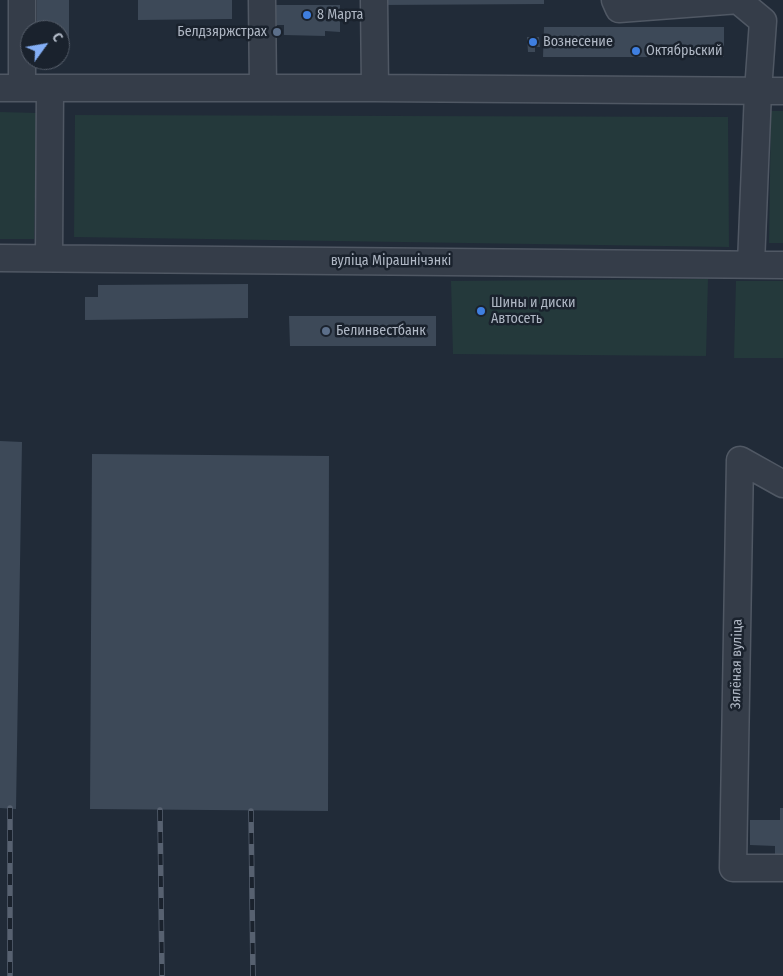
<!DOCTYPE html>
<meta charset="utf-8">
<style>
body{margin:0}
#map{position:relative;width:783px;height:976px;overflow:hidden;background:#212b38;font-family:"Fira Sans Condensed",sans-serif}
canvas{display:block}
.north{position:absolute;left:20px;top:20px;width:50px;height:50px;box-sizing:border-box;background:#1a222d;border:1px solid #565e6a;border-radius:50%;rotate:58deg;font-size:14px;font-weight:700;line-height:20px;text-align:center;color:#b0b8c5}
.north::after{content:'';display:block;margin:auto;width:18px;height:22px;background:#84aff6;clip-path:polygon(50% 0,100% 100%,50% 72%,0 100%)}
</style>
<div id="map">
<canvas width="783" height="976"></canvas>
<div class="north">С</div>
</div>
<script>
const c = document.querySelector('canvas').getContext('2d');
c.lineJoin = 'round';
function paint(path, color) {
  c.fillStyle = color;
  c.fill(path, 'evenodd');
}
function strokePath(path, color, width, dash) {
  c.strokeStyle = color;
  c.lineWidth = width;
  c.lineCap = dash ? 'butt' : 'round';
  c.setLineDash(dash || []);
  c.stroke(path);
}
function drawText(font, color, halo, rows, align = 'center') {
  c.font = font + ' "Fira Sans Condensed",sans-serif';
  c.lineWidth = 5;
  c.setLineDash([]);
  c.textBaseline = 'middle';
  c.strokeStyle = halo;
  c.fillStyle = color;
  for (const [text, x, y, turn = 0] of rows) {
    c.save();
    c.translate(x, y);
    c.rotate((+turn || 0) * Math.PI / 180);
    c.textAlign = isNaN(turn) ? turn : align;
    if (halo) c.strokeText(text, 0, 0);
    c.fillText(text, 0, 0);
    c.restore();
  }
}
const green = new Path2D(`
 M771,111H783V243H769Z
 M0,112L37,113L34,239H0Z
 M75,115L728,117L729,247L74,237Z
 M708,279L706,356L453,354L451,281Z
 M736,281H783V358H734Z`);
const building = new Path2D(`
 M37,0H69V50H60V30H37Z
 M138,0H232V19L138,20Z
 M382,0H544V4L382,5Z
 M274,5H340V32L325,31V36L284,35V25H274Z
 M544,27H724V57H543Z
 M527,37H539L540,47H535V52H528Z
 M248,284V318L85,320V297H98V285Z
 M289,316H436V346H290Z
 M0,441L22,442L16,809L0,808Z
 M92,454L329,456L328,811L90,809Z
 M780,808H783V858H775V846L750,845V820H780Z`);
const minor = new Path2D(`
 M262,0L263,88
 M374,0L375,88
 M615,0L619,9L739,0
 M739,1L763,21L758,91L751,264
 M0,88H375L783,91
 M22,88V0
 M0,258L783,265
 M49,258L50,88
 M783,484L740,460L733,868H783`);
const rail = new Path2D(`
 M10,808V976
 M160,810L162,976
 M251,811L253,976`);
const markers = [
 [307,15,5,"#3f7fe0"],
 [277,32,5,"#5c6f8a"],
 [533,42,5,"#3f7fe0"],
 [636,51,5,"#3f7fe0"],
 [481,311,5,"#3f7fe0"],
 [326,331,5,"#5c6f8a"]
];
const poiNames = [
 ["8 Марта",317,15],
 ["Белдзяржстрах",267,32,"right"],
 ["Вознесение",543,42],
 ["Октябрьский",646,51],
 ["Шины и диски",491,303],
 ["Автосеть",491,319],
 ["Белинвестбанк",336,331]
];
const streetNames = [
 ["вуліца Мірашнічэнкі",391,261],
 ["Зялёная вуліца",737,664,-89]
];
paint(green, '#24393b');
paint(building, '#3d4958');
strokePath(minor, '#505864', 29);
strokePath(minor, '#353d49', 26);
strokePath(rail, '#576170', 5.5);
strokePath(rail, '#1a222d', 4, [11]);
for (const [x, y, r, color] of markers) {
  const dot = new Path2D();
  dot.arc(x, y, r, 0, 2 * Math.PI);
  c.fillStyle = color;
  c.fill(dot);
  strokePath(dot, '#1a222d', 2);
}
drawText('14px', '#b0b8c5', '#1a222d', poiNames, 'left');
drawText('14px', '#b0b8c5', '#1a222d', streetNames);
</script>
